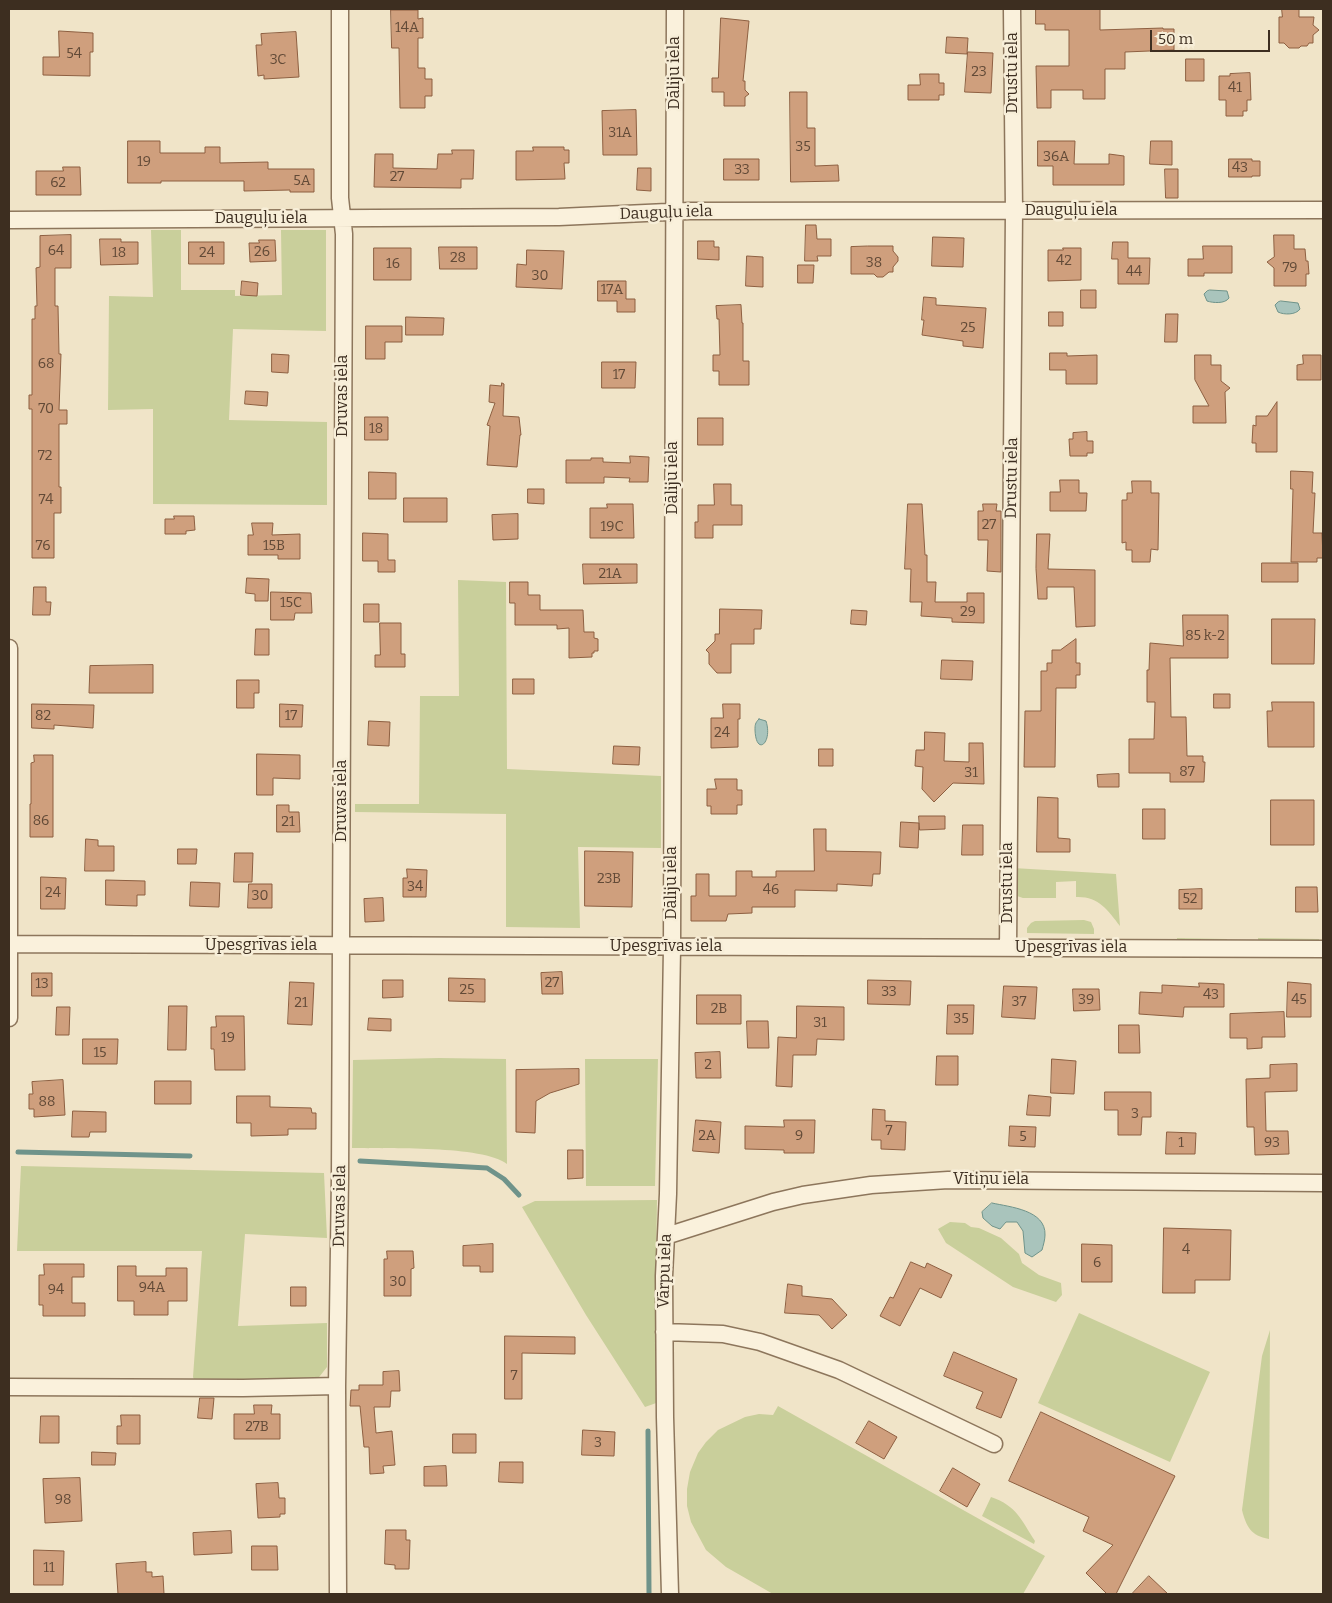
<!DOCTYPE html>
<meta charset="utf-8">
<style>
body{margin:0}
#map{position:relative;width:1332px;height:1603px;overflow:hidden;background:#f0e4c8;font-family:Bitter,serif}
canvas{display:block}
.frame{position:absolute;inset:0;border:10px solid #3d2e20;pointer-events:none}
.scale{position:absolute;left:1150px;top:30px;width:120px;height:22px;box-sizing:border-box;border:2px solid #3d2e20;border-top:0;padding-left:6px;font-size:15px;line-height:18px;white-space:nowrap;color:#3d2e20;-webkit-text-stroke:4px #f7eed8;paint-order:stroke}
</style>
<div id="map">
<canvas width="1332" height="1603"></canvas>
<div class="frame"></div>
<div class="scale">50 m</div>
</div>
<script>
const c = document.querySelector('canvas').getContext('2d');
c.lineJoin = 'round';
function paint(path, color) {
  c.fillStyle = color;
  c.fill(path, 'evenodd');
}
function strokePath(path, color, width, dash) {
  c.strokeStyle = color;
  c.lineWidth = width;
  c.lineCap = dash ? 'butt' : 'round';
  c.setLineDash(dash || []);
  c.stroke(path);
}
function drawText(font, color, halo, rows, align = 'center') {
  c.font = font + ' Bitter,serif';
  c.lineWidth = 5;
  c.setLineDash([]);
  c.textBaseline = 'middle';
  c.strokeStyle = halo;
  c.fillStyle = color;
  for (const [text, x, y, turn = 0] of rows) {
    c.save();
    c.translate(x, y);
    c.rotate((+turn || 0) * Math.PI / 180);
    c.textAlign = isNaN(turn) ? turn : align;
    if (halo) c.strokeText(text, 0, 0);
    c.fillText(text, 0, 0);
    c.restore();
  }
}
const green = new Path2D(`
 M151,230H181V290H235V296L282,295L281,230H326V331L233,329L229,420L327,422V505L153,504V409L108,410L109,296L153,297Z
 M458,580L506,582L507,769L661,776V848L578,847L580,928L506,927V814L355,812V804H419L420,696H459Z
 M1013,868L1116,874L1120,926C1108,910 1098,896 1076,897V881L1056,882V898H1023L1014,895Z
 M1084,920L1091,922L1094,929V934L1027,933V928L1031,923L1035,921Z
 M1177,938L1227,939V942L1177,941Z
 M1258,938L1319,939V941H1258Z
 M439,1058L506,1059L507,1164C483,1145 386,1149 352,1148L353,1060Z
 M585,1059H658L655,1186H586Z
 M21,1166L324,1173L327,1238L245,1234L238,1326L327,1323V1367L316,1381L195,1382L193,1377L202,1251H17Z
 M657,1200L655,1334L659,1402L645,1407L586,1315L522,1207L535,1201Z
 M950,1222L965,1223L971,1227L979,1228L1001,1238L1019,1254L1022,1263L1039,1275L1061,1283L1062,1295L1056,1302L1013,1287L946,1243L938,1229Z
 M1079,1313L1210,1372L1170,1462L1038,1403Z
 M1270,1330L1269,1539C1251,1536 1246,1526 1242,1510L1262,1356Z
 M778,1406L1045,1556L1023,1594H773L726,1567L706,1550L691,1522L687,1506V1489L690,1472L698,1453L706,1442L718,1430L745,1417L759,1414L773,1415Z
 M991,1497C1017,1506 1021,1520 1035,1541L1034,1544L982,1516Z`);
const water = new Path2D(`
 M1210,290L1227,291L1229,298C1225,304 1213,303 1207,301L1204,294L1207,291Z
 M1281,301L1298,303L1300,309C1296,315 1284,315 1278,312L1275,305L1278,302Z
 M759,719L766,721C773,743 756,757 755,730C755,725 755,723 759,719Z
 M992,1203C1010,1207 1046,1210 1045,1235C1045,1240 1043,1246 1042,1250L1032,1257L1025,1253L1023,1231L1017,1222H1006L1000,1229L992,1226L983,1218L982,1212Z`);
const stream = new Path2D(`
 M18,1152L190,1156
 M360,1161L487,1168L504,1179L519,1195
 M648,1431L649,1594`);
const building = new Path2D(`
 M1036,9H1100V30L1163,28V29H1174V50L1125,52V69H1105V99H1083V90H1051V108H1037L1036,66H1069V30H1045V24H1036Z
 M1282,9H1299V17H1314L1313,25L1319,30L1313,35V43H1309L1307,46H1301L1299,48H1289L1284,43H1279V17H1282Z
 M391,10H418V19L423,18V38H418V68H425V79H432V96H425V108H400L399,48H392Z
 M721,18L749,21L743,81H745V90L749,94L745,97V106H724V92H712V78H718Z
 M59,31L93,33V52H90V76L43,75V57H59Z
 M296,32L299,77L264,79V75L258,76L256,45H262L261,34Z
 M947,37L968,38L967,54L946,53Z
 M968,52L993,53L991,93L965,92Z
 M1186,59H1204V81H1186Z
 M1250,73L1251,100H1247V111H1243V116H1226V100H1219V76H1230V74Z
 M920,74H939V83H944V95H939V100H908V85H920Z
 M790,92H807V128H815V166L838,165L839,181L791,182Z
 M636,110L637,155H603L602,111Z
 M128,141H160V153H205V147H220V163L268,162V169H314V192H290V190L244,191V181H161V183H128Z
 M1038,141H1075L1074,164H1109V154L1124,156V185H1053V166H1038Z
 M1151,141H1172V165L1150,164Z
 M533,147H564V150H569V163H564L565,179L516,180V151H533Z
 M452,150H474L473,179H461V188L374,187L375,154H393V168L437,169L438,154H452Z
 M724,159H759V180H724Z
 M1229,159H1252V161H1260V176H1252V177H1229Z
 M63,167H80L81,195H36V171H63Z
 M638,168H651V191L637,190Z
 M1165,169H1178V198H1166Z
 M806,225H816L817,239H831V256H817L818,261H805Z
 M71,235V268H55V306H58L59,354H61L59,410H67V424H59V487H61V513H54V558H32V409H29V395H32V319H35V306H37L36,268L40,267V236Z
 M1274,235H1294V249H1305L1306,261H1308L1309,274H1306V286H1274V268L1267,262L1274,257Z
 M933,237L964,238L963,267L932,266Z
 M100,239H121V242H138V264L101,265Z
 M259,240H275L276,261L250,262L249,243H259Z
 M698,241H714V247H719V260L698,259Z
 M189,242H224V264H189Z
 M1113,242H1128V258H1150L1149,284H1118V259H1112Z
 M868,246H893V251L898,257V261L893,267V272H889L883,277H877L874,274H851V247Z
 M1203,246H1232V273H1204V276H1188V259H1203Z
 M439,247H477V269H440Z
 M374,248H411V280H374Z
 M1063,248H1081V280L1048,281V250H1063Z
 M527,250L564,251L562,289L516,287L517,264L526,265Z
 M747,256L763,257V287L746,286Z
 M798,265H814L813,283H798Z
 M242,281L258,283L257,296L241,295Z
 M598,281H626V299H635V312H617V301H598Z
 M1081,290H1096V308H1081Z
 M924,297L936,298V305L986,308L983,348L963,346V341L922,335L924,320H922Z
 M741,305L742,323H743V361H749V385H719V371H713V355H720L719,319H717L716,306Z
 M1049,312H1063V326H1049Z
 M1166,314H1178L1177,342H1165Z
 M406,317L444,318L443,335H406Z
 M366,326H402V342H385V359H366Z
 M1050,353H1067V356L1097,355V384H1066V370H1050Z
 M272,354L289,355L288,373L272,372Z
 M1195,355H1211V365H1221V381L1230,388L1225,392L1226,423H1193V406H1209L1195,380Z
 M1303,355H1321V380H1297V365L1303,364Z
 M602,362H636L635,388H602Z
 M502,383L504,384L503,416L519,417L521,435H520L517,467L487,465L490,426L487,425L495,403L489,402L490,385L501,386Z
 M246,391L268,392L267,406L245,404Z
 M1277,402V452H1256V443H1252L1253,425L1256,426V416H1267Z
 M365,417H388V440H365Z
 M698,418H723V445H698Z
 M1087,432V441H1093V453H1087V456H1070L1069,439H1073V433Z
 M630,456L649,457L648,482H629L630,478L604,477V483H566V460H591V458H603V462L630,463Z
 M1291,471L1313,472L1312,493H1315L1313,533H1322L1323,558H1317V562H1291L1293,489H1291Z
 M369,472L396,473V499H369Z
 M1060,480H1079V493H1087L1086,511H1050V492H1060Z
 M1132,481H1151V493H1159L1158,550L1151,549L1150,562H1132V550H1126V542L1122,543V500H1127V493H1132Z
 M714,484H731V505H742V525H713V538H695V522H698V505H714Z
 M528,489H544V504L528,503Z
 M404,498H447V522H404Z
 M607,504H633L634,538H590V508H607Z
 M908,504H922L925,555H927V582H936L935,602H967V593H984V623L952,622V618L921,616L922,602H910L911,569H905Z
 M983,504H997L996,511H1001V572L987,571L988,540H978V511H983Z
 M518,514V539L493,540L492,515Z
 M174,516H194L195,530L186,531V534H165V519H174Z
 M252,523H273L272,535L300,534V559H278V555H248V535H253Z
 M363,533L388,534V560H395V572H378V561H363Z
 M1037,534H1050L1048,569L1095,570V626L1076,627L1074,587H1047V599H1038L1036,569Z
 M1262,563H1298V582H1262Z
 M583,564H637V583L584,584Z
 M247,578L269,579L268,601H255V594L246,593Z
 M510,582H528V595H540V610H583L584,632H594V638L598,639V651H594V653H592V657L569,658V628L557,629V625H515V603H510Z
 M34,587H46V602H51L50,615H33Z
 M271,592L311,593L312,613H295L294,620H271Z
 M364,604H379V622H364Z
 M720,609L762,610L761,629H754V644H731V673H717L709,664V653L706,650L715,641V634H719Z
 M852,610L867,611L866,625L851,624Z
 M1183,615H1228V658H1170L1171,717H1186L1187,756H1203V762H1205L1204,782H1170V773H1129V739H1154L1155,702H1147V670H1149L1150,643L1183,646Z
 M1272,619H1315L1314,664H1272Z
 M380,623H401V654H405V667H375V655H380Z
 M256,629H269V655H255Z
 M1076,639V663H1080V675H1076V688H1056L1055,767H1024L1025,711H1041V671H1047V663H1052V650H1060Z
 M942,660L973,661L972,680L941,679Z
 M153,665V693H89L90,666Z
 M513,679H534V694H513Z
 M237,680H259V693H254V708H237Z
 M1214,694H1230V708H1214Z
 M1272,702H1314V747H1268L1267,711H1272Z
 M32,704L94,705L93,728L54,725V729L32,728Z
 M280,704L303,705L302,727H280Z
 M723,704H740V719H738V747L711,748V718H723Z
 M369,721L390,722L389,746L368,745Z
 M925,732L945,733L944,761L969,762V743H983L984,784L953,783L934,802L922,789L923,767L915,766L916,750H924Z
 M614,746L640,747L639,765L613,764Z
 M819,749H833V766H819Z
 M257,754L300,755V779L273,778V795H257Z
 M34,755H53V837H30V804H31V763L34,762Z
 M1119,774V787H1098L1097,775Z
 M715,779H737V790H742V805H737V814H711V806H707V789H716Z
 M1038,797L1058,798V838L1070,839V852H1037Z
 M1271,800H1314V845H1271Z
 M277,805H289V812H299L300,832H277Z
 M1143,809H1165V839H1143Z
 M919,816H945V829L920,830Z
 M901,822L919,823L918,848L900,847Z
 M963,825H983V855H962Z
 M814,829H826V851L881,852L880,874H873L872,886L837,884V891L795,890V907H752V913L728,914L726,921H691V896H696V874H709V896H736V871H752V877H776V871H814Z
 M86,839L98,840V846H114V871H85Z
 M178,849H197L196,864H178Z
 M585,851L633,852L632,907L585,906Z
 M235,853H253L252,882H234Z
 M407,869L427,870L426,897H403V878H407Z
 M41,877L66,878L65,909H41Z
 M106,880L145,881V895H137V906L106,905Z
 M191,882L220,883L219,907L190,906Z
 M249,884H272V908H248Z
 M1296,887H1317L1318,912H1296Z
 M1202,889V909H1179V890Z
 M383,898L384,921L365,922L364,899Z
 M562,972L563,994H542L541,973Z
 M32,973H52V996H32Z
 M449,978L485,979V1002L449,1001Z
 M383,980H403V997L383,998Z
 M868,980L911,981L910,1005L868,1004Z
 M290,982L314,983L312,1025L288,1024Z
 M1288,982L1311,984V1017H1287Z
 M1199,983L1224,984V1007H1184L1183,1017L1139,1014L1140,992L1162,993V985L1199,987Z
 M1004,986L1037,987L1035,1019L1002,1017Z
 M1073,989H1099L1100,1010L1074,1011Z
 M697,995H741V1024H697Z
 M948,1005H974L973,1034H947Z
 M169,1006H187L186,1050H168Z
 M797,1006L844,1007V1040L817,1039L816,1055H793L792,1087L776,1086L778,1037L796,1038Z
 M57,1007H70L69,1035H56Z
 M1284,1012L1285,1037H1262V1048L1247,1049V1038H1230V1014Z
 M216,1016H244L245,1070H215L214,1049H211V1027H216Z
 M369,1018L391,1019V1031L368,1030Z
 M747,1021H768L769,1048H748Z
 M1119,1025H1139L1140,1053H1119Z
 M83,1039H118L117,1064H83Z
 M720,1052L721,1078H696L695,1053Z
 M937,1056H958V1085H936Z
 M1052,1059L1076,1061L1074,1094L1051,1093Z
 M1297,1064V1091L1265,1092L1266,1131H1288L1289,1154L1255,1155L1254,1127H1247L1246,1079L1270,1078V1065Z
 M579,1069V1084L550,1093L536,1101L535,1133L516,1132V1070Z
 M63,1080L65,1115L34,1117V1109H29V1094H33L32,1082Z
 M155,1081H191V1104H155Z
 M1105,1092H1151V1117H1142L1141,1135H1118V1110H1105Z
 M1029,1095L1051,1097L1050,1116L1027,1115Z
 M237,1096H270V1107L311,1108L312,1113H316V1129H288V1135L251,1136V1123H237Z
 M873,1109L885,1110V1121L906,1122L905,1150L881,1149V1140H872Z
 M73,1111L106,1112V1132H90L89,1137H72Z
 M696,1120L721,1122L719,1153L693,1151Z
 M784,1120H815L814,1153H784V1150L745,1149V1126L784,1127Z
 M1010,1126L1036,1127L1035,1147L1009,1146Z
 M1167,1132L1196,1133L1195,1154H1166Z
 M568,1150H583V1178L568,1179Z
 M1164,1228L1231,1230L1230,1280H1195V1293H1163Z
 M493,1244V1272H480V1266H463V1246Z
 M1082,1244L1112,1245V1282H1082Z
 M387,1251H413L414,1268L411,1269V1296H384V1259H387Z
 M911,1262L925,1268L927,1263L952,1275L941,1298L920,1288L900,1326L880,1316L890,1297L893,1298Z
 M44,1264H84V1277H72V1303H85V1316H43V1305H39V1275H44Z
 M118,1266H136V1276H166V1268H187V1301H168V1315H134V1301H118Z
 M788,1284L802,1286V1296L832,1299L847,1315L832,1329L819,1315L785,1313Z
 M291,1287H306V1306H291Z
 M505,1336L575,1337V1354L522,1353V1399H505Z
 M954,1352L1017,1379L1001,1418L976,1408L983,1392L944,1376Z
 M399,1371L400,1391H391L390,1407H374L376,1433L392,1431L395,1465L383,1466L384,1473L370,1474L369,1447H364L360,1406H350L351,1390H359V1385H383V1372Z
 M200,1398H214L212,1419L198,1418Z
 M254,1405H272L271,1414H280V1439H234V1414H254Z
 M1041,1412L1175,1476L1116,1594H1107L1086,1573L1113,1545L1083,1531L1089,1517L1009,1481Z
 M121,1415H140V1444H117V1426H121Z
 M41,1416H59V1443H40Z
 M869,1421L897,1437L884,1459L856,1443Z
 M583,1430L615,1432L614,1456L582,1455Z
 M453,1434H476V1453H453Z
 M92,1452L116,1453L115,1465H92Z
 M500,1462H523V1483L499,1482Z
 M446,1466L447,1486H424V1467Z
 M953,1468L980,1484L967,1507L940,1491Z
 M80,1478L82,1521L45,1523L43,1479Z
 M278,1483L279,1498H285V1514H280V1517L258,1518L256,1484Z
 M386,1530H406V1540H410L409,1569H395V1565L385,1564Z
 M231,1531L232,1553L194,1555L193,1533Z
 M252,1546H277L278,1570H252Z
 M34,1550L64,1551L63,1585H34Z
 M146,1562V1572H152V1577L163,1576L164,1594H118L116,1564Z
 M1149,1576L1168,1594H1132Z`);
const minor = new Path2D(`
 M9,220L559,217L689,211L1323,210
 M9,648V1018
 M9,944L1323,949
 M1008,948L1014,211L1012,9
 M666,1236L773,1202L803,1195L871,1185L948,1180L1323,1183
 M664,1332L723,1334L760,1342L839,1370L994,1444
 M9,1387L243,1388L337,1386
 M338,1594L337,1386L340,1177L344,234L340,198V9
 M670,1594L665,1417L664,1276L668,1194L672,948L675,9`);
const numberNames = [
 ["14A",407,28],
 ["54",74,54],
 ["3C",278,60],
 ["23",979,72],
 ["41",1235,88],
 ["31A",620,133],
 ["35",803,147],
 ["36A",1056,157],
 ["19",144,162],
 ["43",1240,168],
 ["33",742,170],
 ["27",397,177],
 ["5A",302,181],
 ["62",58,183],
 ["64",56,251],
 ["26",262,252],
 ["18",119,253],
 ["24",207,253],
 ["28",458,258],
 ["42",1064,261],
 ["38",874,263],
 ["16",393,264],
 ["79",1290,268],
 ["44",1134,272],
 ["30",540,276],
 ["17A",612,290],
 ["25",968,328],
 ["68",46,364],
 ["17",619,375],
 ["70",46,409],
 ["18",376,429],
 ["72",45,456],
 ["74",46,500],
 ["27",989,525],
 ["19C",612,527],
 ["76",43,546],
 ["15B",274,546],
 ["21A",610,574],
 ["15C",291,603],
 ["29",968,612],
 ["85 k-2",1205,636],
 ["82",43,716],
 ["17",291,716],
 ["24",722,733],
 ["87",1187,772],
 ["31",971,773],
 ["86",41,821],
 ["21",288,822],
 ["23B",609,879],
 ["34",415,887],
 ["46",771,890],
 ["24",53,893],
 ["30",260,896],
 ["52",1190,899],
 ["27",552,983],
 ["13",42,984],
 ["25",467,990],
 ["33",889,992],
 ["43",1211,995],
 ["39",1086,1000],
 ["45",1299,1000],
 ["37",1019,1002],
 ["21",301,1003],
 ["2B",719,1009],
 ["35",961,1019],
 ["31",820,1023],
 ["19",228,1038],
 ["15",100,1053],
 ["2",708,1065],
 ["88",47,1102],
 ["3",1135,1114],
 ["7",889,1131],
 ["2A",707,1136],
 ["9",799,1136],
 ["5",1023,1137],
 ["1",1181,1143],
 ["93",1272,1143],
 ["4",1186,1250],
 ["6",1097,1263],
 ["30",398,1282],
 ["94A",152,1288],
 ["94",56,1290],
 ["7",514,1376],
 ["27B",257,1427],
 ["3",598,1443],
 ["98",63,1500],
 ["11",49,1568]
];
const streetNames = [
 ["Dāliju iela",675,73,-90],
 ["Drustu iela",1013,73,-90],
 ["Dauguļu iela",1071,211],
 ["Dauguļu iela",666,213,-2],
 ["Dauguļu iela",261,219],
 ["Druvas iela",343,396,-90],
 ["Dāliju iela",673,478,-90],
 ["Drustu iela",1012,478,-89],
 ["Druvas iela",342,801,-90],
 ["Dāliju iela",672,883,-90],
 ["Drustu iela",1008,883,-90],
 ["Upesgrīvas iela",261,946],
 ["Upesgrīvas iela",666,947],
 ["Upesgrīvas iela",1071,948],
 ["Vītiņu iela",991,1180],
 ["Druvas iela",340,1206,-89],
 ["Vārpu iela",665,1271,-88]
];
paint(green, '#c9cf9b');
paint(water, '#a9c4bc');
strokePath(water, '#6f938a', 1);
strokePath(stream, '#6f938a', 5);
paint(building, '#cf9f7d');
strokePath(building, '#8d5f41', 1);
strokePath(minor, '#8d765c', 19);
strokePath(minor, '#faf1dc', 16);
drawText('14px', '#624a37', null, numberNames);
drawText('16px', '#3d2e20', '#f7eed8', streetNames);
</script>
